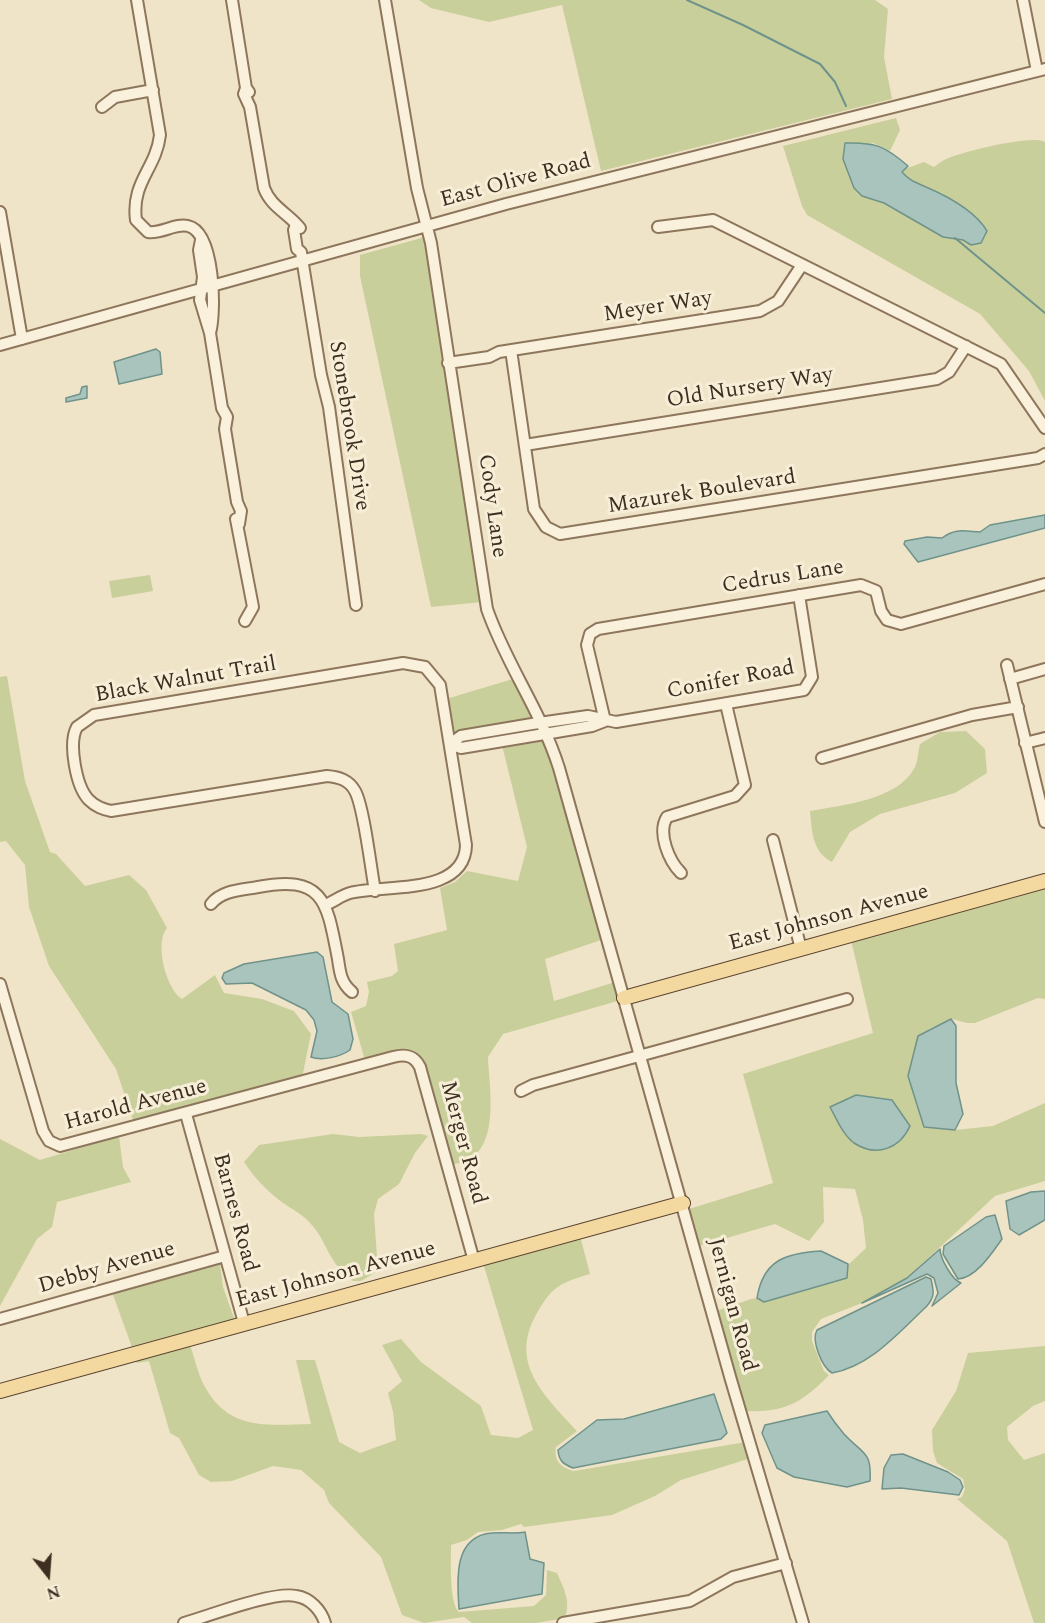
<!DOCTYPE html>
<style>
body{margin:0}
#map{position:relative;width:1045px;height:1623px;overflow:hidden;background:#f0e4c8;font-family:Spectral,serif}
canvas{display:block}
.north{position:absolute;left:18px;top:1545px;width:60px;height:60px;-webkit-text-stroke:4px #f7eed8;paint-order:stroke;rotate:163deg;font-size:16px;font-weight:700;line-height:24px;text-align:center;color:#3d2e20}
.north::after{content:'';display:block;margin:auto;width:21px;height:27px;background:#3d2e20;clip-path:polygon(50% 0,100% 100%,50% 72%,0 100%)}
</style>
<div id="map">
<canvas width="1045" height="1623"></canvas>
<div class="north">N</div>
</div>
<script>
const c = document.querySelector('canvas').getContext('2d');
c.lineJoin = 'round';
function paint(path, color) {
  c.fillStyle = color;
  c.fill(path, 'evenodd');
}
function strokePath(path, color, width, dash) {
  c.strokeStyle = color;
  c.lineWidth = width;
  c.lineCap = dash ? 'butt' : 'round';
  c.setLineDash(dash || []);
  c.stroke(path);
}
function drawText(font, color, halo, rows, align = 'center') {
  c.font = font + ' Spectral,serif';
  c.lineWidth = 6;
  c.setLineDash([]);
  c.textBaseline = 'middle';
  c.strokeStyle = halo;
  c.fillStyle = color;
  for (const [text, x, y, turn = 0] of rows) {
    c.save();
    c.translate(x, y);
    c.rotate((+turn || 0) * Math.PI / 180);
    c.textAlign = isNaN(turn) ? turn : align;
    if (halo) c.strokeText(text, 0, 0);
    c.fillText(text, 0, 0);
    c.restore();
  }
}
const green = new Path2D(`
 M419,0H875L888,9L884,57L892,99L601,171L562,5L489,22L431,8Z
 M896,118L900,130L890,151L873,143L843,159L854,188L862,196L884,203L943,237L963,240L972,245L963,208L925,186L910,182L902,170L924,162L934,167C939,163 945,159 951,157C966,151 1034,134 1045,142V401L1029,371L980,314L807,215L802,206L783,146Z
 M425,237L482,602L431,607L360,276V255Z
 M150,575L153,591L112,598L109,581Z
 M7,676L25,781L50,852L56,854L85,886L129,875L146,890L167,928C154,943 166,989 182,999L215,975L224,993L262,999L294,1011L311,1034L302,1078L134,1123L116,1069L49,966L29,907L25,865L6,841L0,842V677Z
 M516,678L537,719L454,736L446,699Z
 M966,731L985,749L987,773L955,793L880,814L850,832L832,862C812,852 812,831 810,811C842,805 899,800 915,767C918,761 918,751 920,744L940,732Z
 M545,738L604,939L545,959L554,1001L615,982L621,1000L503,1034L488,1057C489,1086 500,1141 469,1160C464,1163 457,1163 451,1165L432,1090L420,1058L365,1060L351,1012L366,1006L369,992L367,982L392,976L398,971L394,944L447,930L440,888L455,882L467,871L518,881L527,847L502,745Z
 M1045,886V999L1038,998L975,1023H967L952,1019L929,1029L917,1101L924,1127L955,1130L993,1126L1045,1103V1181L995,1196L907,1278L862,1303L821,1319L812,1332V1341L824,1371L829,1375C802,1403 784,1413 745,1411L716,1311L751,1299L757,1298L764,1302L846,1267L866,1248L863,1220L855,1189L823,1187L824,1222L809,1241L775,1224L699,1246L689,1209L773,1183L743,1074L873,1033L851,940Z
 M333,1134L359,1137L421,1134L428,1136L415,1153L399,1184L378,1199L374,1214L378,1271L361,1281H353C326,1261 328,1241 309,1222C301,1213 288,1207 279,1200C265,1189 254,1177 244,1162L259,1145Z
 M119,1136L123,1167L131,1182L57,1202L52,1227L37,1239L0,1306V1139L40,1160Z
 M580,1236L590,1274C561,1283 553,1285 537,1313C508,1363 544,1395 577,1431L556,1447C553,1461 562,1468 574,1471L746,1442L751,1458L681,1480L655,1496L612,1515L524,1527L521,1524L502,1530L478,1532L467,1540L451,1545C451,1560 449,1603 459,1612L534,1606L546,1595L547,1570L557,1573C564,1589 571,1601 565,1618L536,1623H472L464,1617L424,1623L402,1615L381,1557L329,1503L324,1490L301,1470L273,1466L232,1481L211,1482L199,1475L179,1438L170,1433L149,1361L137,1363L135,1358L189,1343C195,1357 197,1373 205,1387C229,1431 268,1425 311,1424L296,1360H315L339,1442L360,1453L396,1440L393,1412L388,1393L402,1381L382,1345L401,1339L421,1362L481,1406L491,1435L518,1438L533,1430L483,1263Z
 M220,1263L223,1287L235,1321L133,1350L112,1292Z
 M1045,1346V1401L1033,1406L1007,1427L1008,1440L1024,1460L1045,1453V1623H1034L1007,1541L957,1499L962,1497L965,1489L963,1479L937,1463L933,1451L932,1430L956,1391L968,1353Z`);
const water = new Path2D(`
 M845,143C875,142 885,146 908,166L902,172C910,181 915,182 926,187C947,196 975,211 987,231L981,243L971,245L963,240L943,237L884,203L862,196L854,188L843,159Z
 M156,349L160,352L162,374L119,384L114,362Z
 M87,386V398L66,402V398L80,394L82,387Z
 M1045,515V528L918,562L904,544L905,541L927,537L942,538C955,528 964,531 980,532L990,525Z
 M317,952L323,957L332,1002L348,1014L353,1039L350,1050C340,1057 322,1061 311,1057L317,1031L314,1020L306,1010L252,983L226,984L222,978L224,973L244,964Z
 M951,1019L956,1026V1083L963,1114L955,1130L924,1127L908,1076L918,1036Z
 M856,1095L892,1100L910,1126C900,1148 877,1158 854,1143C843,1135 836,1118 830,1107Z
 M1045,1191V1220L1019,1235L1010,1229L1006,1201L1031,1192Z
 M995,1215L1002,1239C992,1253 976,1278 958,1279L943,1254L944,1246L986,1217Z
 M940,1249C940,1258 952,1280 961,1283L932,1306L938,1293L934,1278L927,1274L862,1303L907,1278Z
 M821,1251L848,1264L847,1278L764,1302L757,1298C763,1260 786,1253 821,1251Z
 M926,1277L931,1279C934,1292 935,1297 926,1307C899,1332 871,1366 832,1373C822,1367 811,1341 817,1330Z
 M714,1394L727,1433L721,1439L573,1468C563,1464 559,1461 558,1450L597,1420L624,1419Z
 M827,1411C832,1419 838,1427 844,1434C862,1454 872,1450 870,1481L847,1487L794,1477L777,1468L762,1433L765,1425Z
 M903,1454L948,1472L960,1480L963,1487L959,1495L901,1488L882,1489L884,1468L891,1455Z
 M525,1532L530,1559L544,1563L542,1594L459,1609C457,1580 453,1536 492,1533C503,1532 514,1534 525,1532Z`);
const stream = new Path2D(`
 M687,0L743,25L820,64L835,82L846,106
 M955,238L1045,313`);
const minor = new Path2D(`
 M137,0L160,135C156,169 131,182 136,220L148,232C162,234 175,223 188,226C215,232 216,312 210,333
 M232,0L246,88L249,92
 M385,0L417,188L431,243L487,609C506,664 541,711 559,768L731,1380L803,1623
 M1023,0L1037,71
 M246,88L244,94L250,107L264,188C271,207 288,213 300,228
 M102,107L115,97L153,90
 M0,212L22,339
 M296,224L294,230L297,249L301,252L321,375L329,407L356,605
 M658,227L713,220L1001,364L1045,428
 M201,240L199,250L203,277L200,300L210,333L222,408L227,417L225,429L237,502L241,511L239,524
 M0,345L506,204L1045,69
 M511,350L534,509L546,527L560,534L1038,458L1045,454
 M448,363L489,357L499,352L760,311L778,301L802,265
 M525,445L937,379L949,372L966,346
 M236,519L253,607L245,621
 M1007,665L1045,822
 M1010,679L1045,669
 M605,721L587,645L590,634L598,629L861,585L876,591L881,611L887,620L901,624L1045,584
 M1025,743L1045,738
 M450,744L461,736L532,724L588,716L616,722L804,690L812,677L799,595
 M450,744L461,748L592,726L605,721
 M822,758L972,715L1018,707
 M773,840L801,949
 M681,873C669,861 657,833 667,817L735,796L745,785L726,704
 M211,904C222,890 242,890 258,887C325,874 327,903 338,959C340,973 341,983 352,992
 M325,905C333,902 342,895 350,893C385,884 465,896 466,845L440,685L425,667L403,663L94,715L77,727C68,743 76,787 89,800C96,807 103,809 111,811L327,776C339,777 349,780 355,791C364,807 371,870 375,891
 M0,984L43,1131L49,1141L60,1146L393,1057C405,1054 414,1055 420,1067L474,1261
 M521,1091L533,1085L847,999
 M186,1114L244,1323
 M0,1319L225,1256
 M184,1623C209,1616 273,1591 296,1596C310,1598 321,1610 325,1623
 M563,1623L690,1601L733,1577L786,1563`);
const major = new Path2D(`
 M624,998L1045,881
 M0,1391L683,1203`);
const streetNames = [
 ["East Olive Road",516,182,-15],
 ["Meyer Way",658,308,-9],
 ["Old Nursery Way",750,389,-9],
 ["Stonebrook Drive",348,426,81],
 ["Mazurek Boulevard",702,493,-9],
 ["Cody Lane",491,506,82],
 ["Cedrus Lane",783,578,-9],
 ["Black Walnut Trail",186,681,-10],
 ["Conifer Road",731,681,-11],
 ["East Johnson Avenue",829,919,-15],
 ["Harold Avenue",136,1106,-15],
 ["Merger Road",462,1143,75],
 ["Barnes Road",234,1213,75],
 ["Debby Avenue",107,1269,-16],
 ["East Johnson Avenue",336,1276,-15],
 ["Jernigan Road",731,1305,75]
];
paint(green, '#c9cf9b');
paint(water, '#a9c4bc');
strokePath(water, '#6f938a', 1.5);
strokePath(stream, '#6f938a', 2);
strokePath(minor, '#8d765c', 14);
strokePath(major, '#5b4430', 16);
strokePath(minor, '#faf1dc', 10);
strokePath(major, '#f3d9a0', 14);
drawText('22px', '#3d2e20', '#f7eed8', streetNames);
</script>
